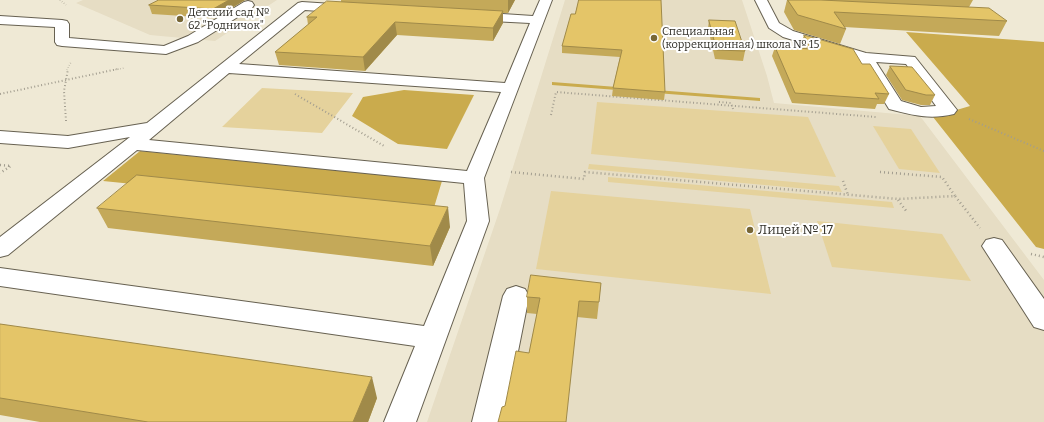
<!DOCTYPE html>
<meta charset="utf-8">
<style>
body{margin:0}
canvas{display:block;background:#efe9d5}
</style>
<canvas width="1044" height="422"></canvas>
<script>
const c = document.querySelector('canvas').getContext('2d');
c.lineJoin = 'round';
function paint(path, color) {
  c.fillStyle = color;
  c.fill(path, 'evenodd');
}
function strokePath(path, color, width, dash) {
  c.strokeStyle = color;
  c.lineWidth = width;
  c.lineCap = dash ? 'butt' : 'round';
  c.setLineDash(dash || []);
  c.stroke(path);
}
function drawText(font, color, halo, rows, align = 'center') {
  c.font = font + ' Bitter,serif';
  c.lineWidth = 4;
  c.setLineDash([]);
  c.textBaseline = 'middle';
  c.strokeStyle = halo;
  c.fillStyle = color;
  for (const [text, x, y, turn = 0] of rows) {
    c.save();
    c.translate(x, y);
    c.rotate((+turn || 0) * Math.PI / 180);
    c.textAlign = isNaN(turn) ? turn : align;
    if (halo) c.strokeText(text, 0, 0);
    c.fillText(text, 0, 0);
    c.restore();
  }
}
const built = new Path2D(`
 M83,0H277L215,41L150,35L76,3Z
 M565,0H742L767,76L774,103L920,116L1044,280V422H427L500,209Z`);
const green = new Path2D(`
 M262,88L353,93L322,133L222,127Z
 M597,102L808,117L836,177L591,154Z
 M873,126L911,129L940,173L899,169Z
 M589,164L839,186L842,192L588,169Z
 M608,177L892,202L894,208L608,182Z
 M551,191L750,209L771,294L536,269Z
 M817,221L942,234L971,281L832,267Z`);
const forest = new Path2D(`
 M906,32L1044,42V249L1036,247L933,117L970,106Z
 M552,82L760,98V101L552,85Z
 M404,90L474,95L447,149L398,144L352,116L363,97Z
 M140,151L442,181L432,214L103,181Z`);
const pathFar2 = new Path2D(`
 M60,0L66,5
 M67,70L71,62
 M113,70L125,68`);
const pathFar1 = new Path2D(`
 M0,94L118,69
 M295,94L384,146
 M719,102L731,103L733,109
 M551,115L556,92L876,117
 M969,119L1044,151
 M66,121L64,91L68,69`);
const path = new Path2D(`
 M0,165L11,166L0,173
 M511,172L584,179L585,172L898,199L955,196L980,228
 M880,172L942,177L955,196
 M843,181L848,195
 M898,200L907,212
 M1031,254L1044,257`);
const minor = new Path2D(`
 M540,0H552L484,178L489,221L416,422H384L415,346L0,286V268L424,326L467,221L464,183L137,150L8,255L0,257V237L130,137L68,148L0,143V131L68,136L147,123L298,3L302,2L348,5L352,6L354,9L352,12L348,13L305,10L239,64L505,83L530,23L472,20L468,19L466,16L468,13L472,12L533,16ZM229,73L501,92L467,171L149,140Z
 M755,0H767L779,23L793,31L866,53L915,57L957,110L954,114C929,120 913,115 889,109L859,60L783,37L769,28ZM876,62L906,64L936,106L921,107L901,101Z
 M248,1L252,2L254,5L252,8L198,42L166,54L62,46L57,45L55,42V27L0,24V16L62,20L67,21L69,24V38L164,46L188,36L244,2Z
 M994,238L1002,240L1044,299V330L1034,327L982,246L986,240Z
 M516,286L525,289L529,296L504,422H472L503,296L507,289Z`);
const wall = new Path2D(`
 M159,0H245L215,18L152,14L149,5Z
 M341,0H515L508,13H503V23L493,41L397,35L365,71L279,65L275,52L308,25L307,17L341,2Z
 M579,0L665,92L664,100L612,96L613,88L620,57L562,53V46L575,14Z
 M787,0H973L969,7L1007,21L999,36L844,27L846,29L840,44L794,30L784,12Z
 M709,20L745,51L743,61L715,59L708,28Z
 M804,35L862,64L889,94L884,104H877L875,109L792,103L772,56L775,47L803,49L801,44Z
 M890,66L935,95L930,105H921L902,100L886,75Z
 M97,208L450,227L433,266L108,228Z
 M601,283L597,319L577,317L505,406L529,353L537,314L527,313V297Z
 M0,324L377,398L368,422H40L0,415Z`);
const shadedWall = new Path2D(`
 M229,0H245L215,18L213,9Z
 M508,0H515L508,13Z
 M503,11V23L493,41V28Z
 M395,22L397,35L365,71L363,57Z
 M448,207L450,227L433,266L430,246Z
 M372,377L377,398L368,422H353Z`);
const building = new Path2D(`
 M159,0H229L213,9L149,5Z
 M579,0H661L665,92L613,88L622,50L562,46L571,14H575Z
 M788,0H821L989,8L1007,21L834,12L846,29L798,15Z
 M327,1L503,11L493,28L395,22L363,57L275,52L317,17H307Z
 M709,20L735,21L745,51L717,50Z
 M804,35L853,49L862,64H870L889,94L875,93L879,99L795,93L775,47L812,49Z
 M890,66L912,67L935,95H926L906,90Z
 M137,175L448,207L430,246L97,208Z
 M531,275L601,283L599,302L579,301L566,422H498L502,407L505,406L516,351L529,353L540,298L527,297Z
 M0,324L372,377L353,422H148L0,398Z`);
const markers = [
 [180,19,4,"#786735"],
 [654,38,4,"#786735"],
 [750,230,4,"#786735"]
];
const farPoinames = [
 ["Детский сад №",188,13],
 ["62 \"Родничок\"",188,26],
 ["Специальная",662,32],
 ["(коррекционная) школа № 15",662,45]
];
const poiNames = [
 ["Лицей № 17",758,230]
];
paint(built, '#e6ddc4');
paint(green, '#e5d29c');
paint(forest, '#caab4d');
strokePath(minor, '#676151', 2);
strokePath(pathFar2, '#a29d8f', 1.5, [0.5, 2]);
strokePath(pathFar1, '#a29d8f', 2, [1, 2.5]);
strokePath(path, '#a29d8f', 2.5, [1, 3]);
paint(minor, '#fff');
paint(wall, '#c4a959');
paint(shadedWall, '#a08a49');
paint(building, '#e4c568');
strokePath(building, '#a08a49', 1);
for (const [x, y, r, color] of markers) {
  const dot = new Path2D();
  dot.arc(x, y, r, 0, 2 * Math.PI);
  c.fillStyle = color;
  c.fill(dot);
  strokePath(dot, '#fff', 1.5);
}
drawText('11px', '#302e27', '#fff', farPoinames, 'left');
drawText('13px', '#302e27', '#fff', poiNames, 'left');
</script>
